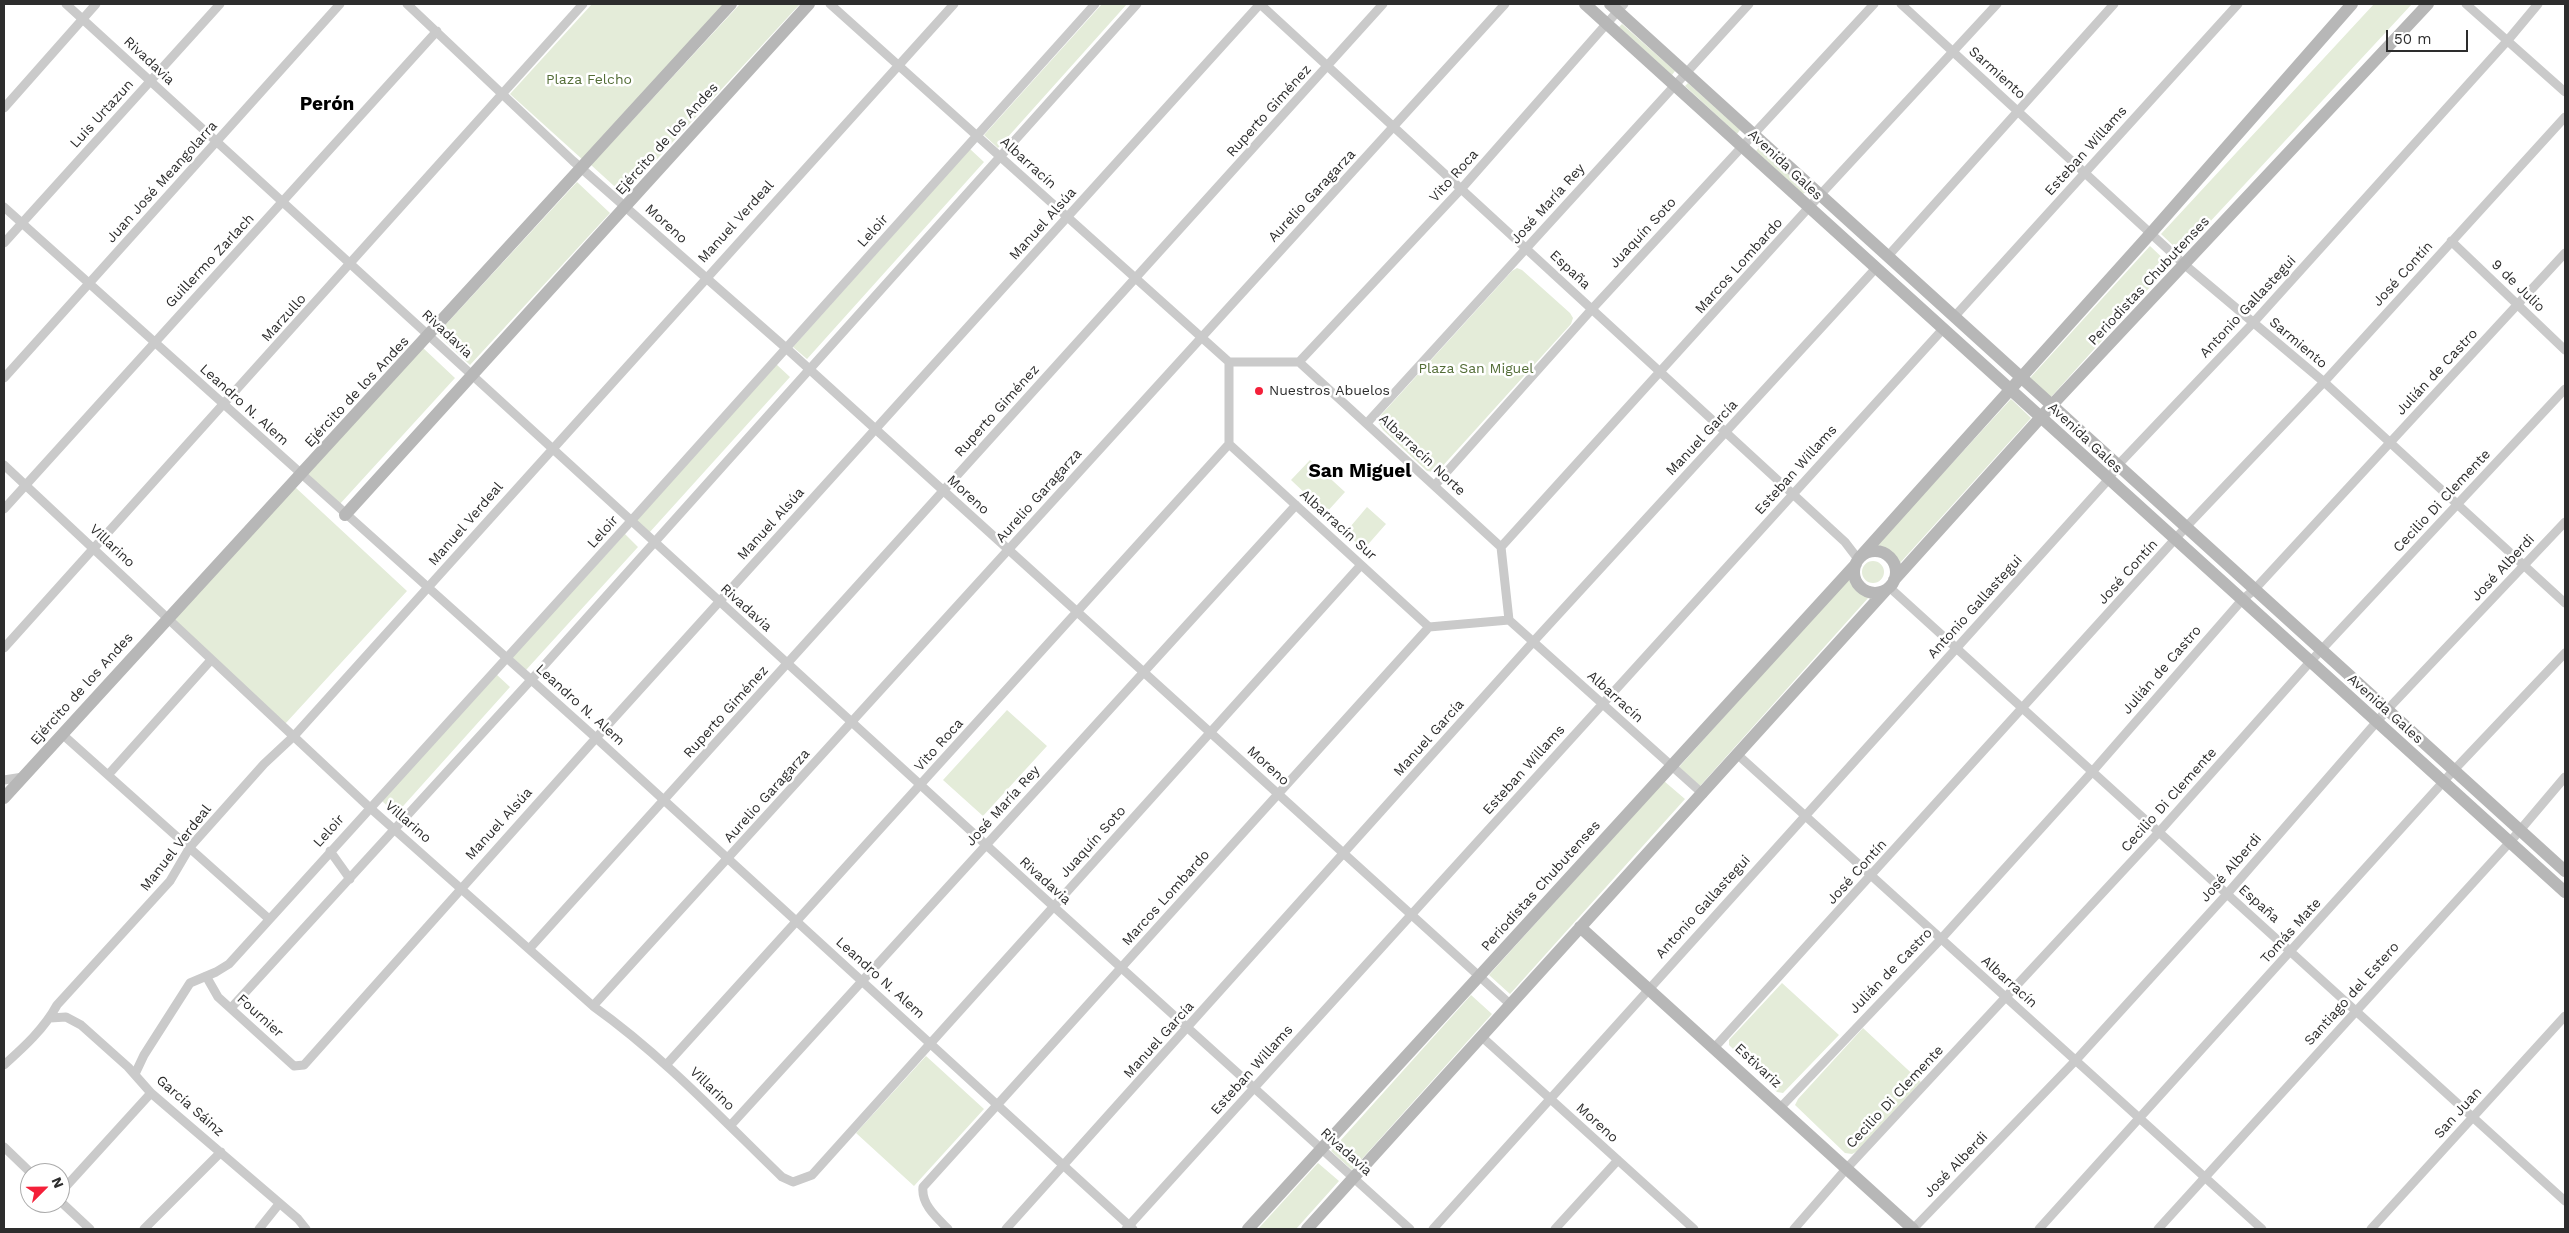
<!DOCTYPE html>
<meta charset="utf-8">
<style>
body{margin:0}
#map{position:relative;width:2569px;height:1233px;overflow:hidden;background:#fff;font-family:"Work Sans",sans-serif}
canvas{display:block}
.frame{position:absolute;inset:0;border:5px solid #2d2d2d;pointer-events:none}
.north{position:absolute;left:20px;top:1163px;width:50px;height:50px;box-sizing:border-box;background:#fff;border:1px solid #ababab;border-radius:50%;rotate:67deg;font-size:14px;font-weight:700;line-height:20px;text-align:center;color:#2d2d2d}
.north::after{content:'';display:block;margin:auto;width:18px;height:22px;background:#f42039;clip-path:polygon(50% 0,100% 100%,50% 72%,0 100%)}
.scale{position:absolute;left:2386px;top:30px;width:82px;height:22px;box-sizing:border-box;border:2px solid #2d2d2d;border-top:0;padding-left:6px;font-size:15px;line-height:18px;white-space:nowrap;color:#2d2d2d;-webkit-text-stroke:4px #fff;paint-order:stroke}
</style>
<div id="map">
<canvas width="2569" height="1233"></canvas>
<div class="frame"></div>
<div class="north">N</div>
<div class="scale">50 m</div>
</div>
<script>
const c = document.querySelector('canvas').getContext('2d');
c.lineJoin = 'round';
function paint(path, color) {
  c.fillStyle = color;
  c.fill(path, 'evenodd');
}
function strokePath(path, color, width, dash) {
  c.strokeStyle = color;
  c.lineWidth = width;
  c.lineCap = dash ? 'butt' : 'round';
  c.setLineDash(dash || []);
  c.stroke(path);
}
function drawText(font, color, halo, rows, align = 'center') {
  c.font = font + ' "Work Sans",sans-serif';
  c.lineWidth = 5;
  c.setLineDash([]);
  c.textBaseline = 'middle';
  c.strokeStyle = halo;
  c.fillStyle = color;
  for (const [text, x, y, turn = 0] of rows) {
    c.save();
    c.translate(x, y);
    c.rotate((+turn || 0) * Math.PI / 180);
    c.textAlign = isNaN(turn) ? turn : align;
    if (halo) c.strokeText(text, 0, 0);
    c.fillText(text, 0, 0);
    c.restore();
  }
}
const green = new Path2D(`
 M592,4H724L583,160L510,94Z
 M740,4H800L624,195L591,165Z
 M1102,4H1127L998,148L984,135Z
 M2374,4H2412L2181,253L2161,234Z
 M1622,24L1675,71L1672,75L1619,27Z
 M1688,83L1740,130L1737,134L1685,86Z
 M1759,147L1807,191L1803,194L1756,151Z
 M970,149L984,162L807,359L793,347Z
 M577,182L610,213L470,365L437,334Z
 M2150,246L2170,265L2051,397L2030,378Z
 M1517,268L1522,270L1570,313L1573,318L1571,324L1439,470L1434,472L1427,471L1383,430L1378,422L1381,415L1512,271Z
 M422,347L455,378L339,505L306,475Z
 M776,364L790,377L649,533L636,520Z
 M2011,399L2031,418L1899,564L1891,552L1877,545Z
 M1310,460L1345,492L1326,513L1291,480Z
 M295,487L407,591L285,724L173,620Z
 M1367,507L1386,524L1364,549L1345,533Z
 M625,534L638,547L526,670L512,657Z
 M1862 572a11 11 0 1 1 22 0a11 11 0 1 1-22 0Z
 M1848,578L1856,591L1869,597L1700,786L1679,767Z
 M496,674L510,687L396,814L382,801Z
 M1007,710L1047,746L983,816L943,780Z
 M1664,781L1685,799L1510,994L1489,975Z
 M1782,983L1839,1035L1783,1093L1777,1092L1729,1045V1040Z
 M1471,995L1492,1014L1352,1170L1331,1151Z
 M1863,1028L1921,1082L1858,1151L1852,1154L1845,1153L1795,1105L1798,1099Z
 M926,1056L984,1109L914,1186L856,1133Z
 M1318,1163L1339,1181L1296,1229H1258Z`);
const street = new Path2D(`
 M66,4L1053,906L1410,1229
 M407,4L573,161L786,348L1511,1005
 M830,4L1229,362
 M1901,4L2185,265L2324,382L2565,603
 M2466,4L2565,92
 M4,108L96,4
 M4,207L596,738L1133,1229
 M2451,241L2565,350
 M4,243L220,4
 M1888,256L2114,4
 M1955,316L2238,4
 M1229,362V444L1429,627L1509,620
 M1229,362H1299L1501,547L1509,620
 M1299,362L1462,188L1624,4
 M4,378L340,4
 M1367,423L1749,4
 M4,465L369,807L593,1006C663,1056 721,1118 782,1177L793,1182L812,1175L1361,565
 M1435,485L1592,309L1874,4
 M4,509L437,31
 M1501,547L1821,194L1997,4
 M1889,587L2565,1201
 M1509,620L1703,794
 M4,648L583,4
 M62,734L269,919
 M1738,755L2262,1229
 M108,775L211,660
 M4,780L23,777
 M330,851L350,879
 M530,948L1383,4
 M206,976L218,997L294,1066L304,1065L596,738L1260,4L1845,542L1858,559
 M593,1006L1505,4
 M231,1008L531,680L1137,4
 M50,1018L66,1017L81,1025L128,1067L151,1093L298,1219L306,1229
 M1482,1037L1694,1229
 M1715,1047L2186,527L2324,382L2565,117
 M667,1064L1229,444
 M4,1065C24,1047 44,1029 57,1005L170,881L190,847L264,764L294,736L954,4
 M135,1074L144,1055L190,983L216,972L229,964L631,521L1095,4
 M1781,1107L1941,939L2092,772L2242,600L2254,590L2565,253
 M730,1126L1296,505
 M4,1147L31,1173
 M60,1193L151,1093
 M60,1201L90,1229
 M144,1229L221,1152
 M259,1229L279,1204
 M948,1229C936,1217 921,1204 923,1187L1429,627
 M1006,1229L1533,642L1876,268
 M1126,1229L1943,329
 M1433,1229L2108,480L2117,466L2253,323L2508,40L2538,4
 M1555,1229L1618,1160
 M1794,1229L1847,1168L2159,832L2310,662L2565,389
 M1913,1229L2076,1060L2227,894L2387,710L2565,522
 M2039,1229L2454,770L2565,653
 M2158,1229L2510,842L2565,777
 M2371,1229L2565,1016`);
const secondary = new Path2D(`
 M1585,4L2565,892
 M1610,4L2565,871
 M345,515L809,4
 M1854 572a21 21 0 1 1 42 0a21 21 0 1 1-42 0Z
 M1859,558L2151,233L2352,4
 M1894,580L2051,406L2428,4
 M4,798L731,4
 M1580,927L1913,1229
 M1248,1229L1856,564
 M1307,1229L1886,590`);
const markers = [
 [1259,391,5,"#f42039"]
];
const streetNames = [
 ["Rivadavia",149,61,43],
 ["Sarmiento",1997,73,42],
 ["Ruperto Giménez",1269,111,-48],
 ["Luis Urtazun",102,114,-48],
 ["Ejército de los Andes",667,139,-48],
 ["Esteban Willams",2086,151,-48],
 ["Albarracín",1028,163,42],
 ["Avenida Gales",1785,165,43],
 ["Vito Roca",1454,176,-48],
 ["Juan José Meangolarra",162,182,-48],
 ["Aurelio Garagarza",1312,196,-47],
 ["José María Rey",1548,204,-48],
 ["Manuel Verdeal",736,222,-48],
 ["Moreno",666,224,42],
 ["Manuel Alsúa",1043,224,-48],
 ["Leloir",873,231,-48],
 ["Juaquín Soto",1643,233,-47],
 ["Guillermo Zarlach",210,261,-47],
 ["Marcos Lombardo",1739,266,-48],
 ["España",1570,270,43],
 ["José Contín",2403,274,-48],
 ["Periodistas Chubutenses",2149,281,-47],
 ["9 de Julio",2518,286,44],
 ["Antonio Gallastegui",2248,307,-47],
 ["Marzullo",284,318,-48],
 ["Rivadavia",447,334,43],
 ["Sarmiento",2298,343,40],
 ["Julián de Castro",2437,372,-47],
 ["Ejército de los Andes",357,392,-47],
 ["Leandro N. Alem",244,405,42],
 ["Ruperto Giménez",997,411,-48],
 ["Manuel García",1702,438,-47],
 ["Avenida Gales",2085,438,43],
 ["Albarracín Norte",1422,455,43],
 ["Esteban Willams",1796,470,-48],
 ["Moreno",968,495,42],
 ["Aurelio Garagarza",1039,496,-48],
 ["Cecilio Di Clemente",2442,501,-47],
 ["Manuel Verdeal",466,524,-49],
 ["Manuel Alsúa",771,524,-48],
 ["Albarracín Sur",1338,525,42],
 ["Leloir",603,532,-48],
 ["Villarino",112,546,43],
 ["José Alberdi",2503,568,-47],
 ["José Contín",2128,572,-48],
 ["Antonio Gallastegui",1975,607,-48],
 ["Rivadavia",746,608,42],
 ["Julián de Castro",2162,670,-49],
 ["Ejército de los Andes",82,689,-48],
 ["Albarracín",1615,697,42],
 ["Leandro N. Alem",580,705,42],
 ["Avenida Gales",2385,709,42],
 ["Ruperto Giménez",726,712,-48],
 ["Manuel García",1429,738,-48],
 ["Vito Roca",939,745,-48],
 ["Moreno",1268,766,42],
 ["Esteban Willams",1524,770,-48],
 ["Aurelio Garagarza",767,796,-48],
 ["Cecilio Di Clemente",2169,800,-48],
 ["José María Rey",1003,806,-48],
 ["Villarino",408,822,41],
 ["Manuel Alsúa",499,824,-48],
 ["Leloir",329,831,-48],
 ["Juaquín Soto",1093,842,-48],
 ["Manuel Verdeal",176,848,-52],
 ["José Alberdi",2231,868,-49],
 ["José Contín",1857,872,-48],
 ["Rivadavia",1045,881,42],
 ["Periodistas Chubutenses",1541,886,-48],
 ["Marcos Lombardo",1166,898,-48],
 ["España",2259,904,42],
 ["Antonio Gallastegui",1703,907,-48],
 ["Tomás Mate",2291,931,-48],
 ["Julián de Castro",1891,971,-46],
 ["Leandro N. Alem",880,978,42],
 ["Albarracín",2009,982,42],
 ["Santiago del Estero",2352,994,-48],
 ["Fournier",260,1016,42],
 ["Manuel García",1159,1040,-48],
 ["Estivariz",1758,1066,43],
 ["Esteban Willams",1252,1070,-48],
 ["Villarino",712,1089,44],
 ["Cecilio Di Clemente",1895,1097,-47],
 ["García Sáinz",190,1106,41],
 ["San Juan",2458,1113,-48],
 ["Moreno",1597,1123,42],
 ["Rivadavia",1346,1152,42],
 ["José Alberdi",1956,1165,-46]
];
const parkNames = [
 ["Plaza Felcho",589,80],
 ["Plaza San Miguel",1476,369]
];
const poiNames = [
 ["Nuestros Abuelos",1269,391]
];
const districtNames = [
 ["Perón",327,104],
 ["San Miguel",1360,471]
];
paint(green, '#e4ecd9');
strokePath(street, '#cacaca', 9);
strokePath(secondary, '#b7b7b7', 12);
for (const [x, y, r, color] of markers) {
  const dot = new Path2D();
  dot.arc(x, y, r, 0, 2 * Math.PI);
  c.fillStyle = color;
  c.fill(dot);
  strokePath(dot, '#fff', 2);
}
drawText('14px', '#2d2d2d', '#fff', streetNames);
drawText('14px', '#536d37', '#fff', parkNames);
drawText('14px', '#2d2d2d', '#fff', poiNames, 'left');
drawText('bold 19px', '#000', '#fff', districtNames);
</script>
